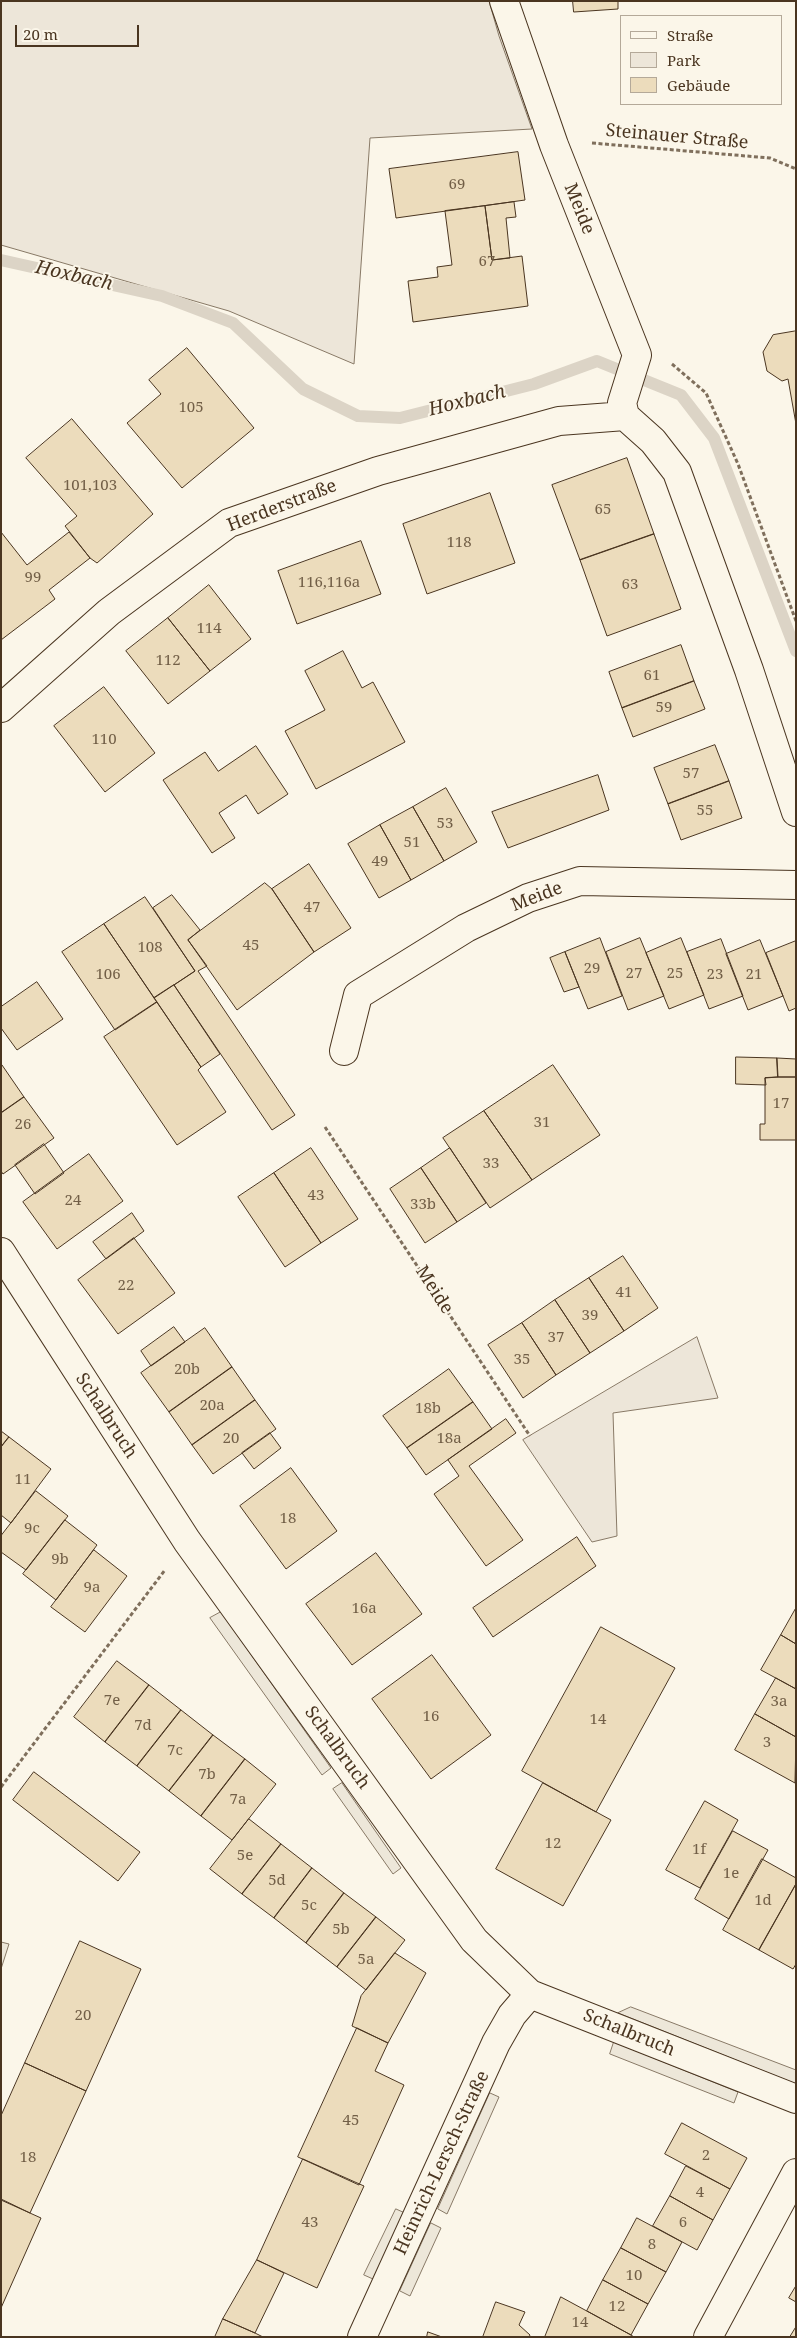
<!DOCTYPE html>
<meta charset="utf-8">
<style>
body{margin:0}
#map{position:relative;width:797px;height:2338px;overflow:hidden;background:#fbf6e9;font-family:"Noto Serif",serif}
canvas{display:block}
.frame{position:absolute;inset:0;border:2px solid #4a3520;pointer-events:none}
.legend{position:absolute;left:620px;top:15px;width:162px;height:90px;box-sizing:border-box;background:#fbf6e9;border:1px solid #b4a999;margin:0;padding:6px 9px;list-style:none;font-size:15px;color:#4a3520}
.legend li{display:flex;align-items:center;gap:10px;height:25px}
.legend b{width:25px;border:1px solid #b4a999}
.scale{position:absolute;left:15px;top:25px;width:124px;height:22px;box-sizing:border-box;border:2px solid #4a3520;border-top:0;padding-left:6px;font-size:15px;line-height:18px;white-space:nowrap;color:#4a3520;-webkit-text-stroke:4px #fbf6e9;paint-order:stroke}
</style>
<div id="map">
<canvas width="797" height="2338"></canvas>
<div class="frame"></div>
<ul class="legend">
<li><b style="height:6px;background:#fbf6e9"></b>Straße</li>
<li><b style="height:14px;background:#ede6d9"></b>Park</li>
<li><b style="height:14px;background:#ecdcbc"></b>Gebäude</li>
</ul>
<div class="scale">20 m</div>
</div>
<script>
const c = document.querySelector('canvas').getContext('2d');
c.lineJoin = 'round';
function paint(path, color) {
  c.fillStyle = color;
  c.fill(path, 'evenodd');
}
function strokePath(path, color, width, dash) {
  c.strokeStyle = color;
  c.lineWidth = width;
  c.lineCap = dash ? 'butt' : 'round';
  c.setLineDash(dash || []);
  c.stroke(path);
}
function drawText(font, color, halo, rows, align = 'center') {
  c.font = font + ' "Noto Serif",serif';
  c.lineWidth = 4;
  c.setLineDash([]);
  c.textBaseline = 'middle';
  c.strokeStyle = halo;
  c.fillStyle = color;
  for (const [text, x, y, turn = 0] of rows) {
    c.save();
    c.translate(x, y);
    c.rotate((+turn || 0) * Math.PI / 180);
    c.textAlign = isNaN(turn) ? turn : align;
    if (halo) c.strokeText(text, 0, 0);
    c.fillText(text, 0, 0);
    c.restore();
  }
}
const green = new Path2D(`
 M1,1H489L499,36L532,129L370,138L354,364L229,311L1,245Z
 M697,1337L718,1398L613,1413L617,1536L592,1542L523,1440Z`);
const parking = new Path2D(`
 M221,1612L331,1768L322,1775L210,1618Z
 M342,1783L401,1868L393,1874L333,1789Z
 M1,1942L9,1944L1,1969Z
 M631,2007L796,2070V2084L618,2013Z
 M614,2042L738,2092L734,2103L610,2054Z
 M490,2093L499,2097L447,2214L438,2209Z
 M396,2209L405,2213L373,2279L364,2275Z
 M431,2223L441,2228L410,2296L400,2291Z`);
const stream = new Path2D(`
 M1,260L162,296L233,323L303,389L358,416L400,418L534,384L597,361L681,395L714,438L796,651`);
const building = new Path2D(`
 M573,1H618V9L574,12Z
 M518,152L525,200L396,218L389,169Z
 M514,202L516,217L506,218L510,258L492,260L485,206Z
 M485,206L492,260L522,256L528,306L413,322L408,281L438,277L437,267L452,265L445,211Z
 M795,331H796V424L788,379L782,381L767,371L763,352L773,335Z
 M187,348L254,428L182,488L127,423L161,394L149,380Z
 M72,419L153,514L97,563L90,558L65,526L77,516L26,458Z
 M627,458L654,534L580,560L552,485Z
 M490,493L515,563L427,594L403,524Z
 M1,532L27,565L69,532L90,558L49,590L55,599L1,640Z
 M654,534L681,609L607,636L580,560Z
 M361,541L381,594L297,624L278,571Z
 M209,585L251,639L210,671L168,618Z
 M168,618L210,671L168,704L126,651Z
 M681,645L694,681L622,708L609,672Z
 M343,651L362,688L373,682L405,742L316,789L285,731L325,710L305,671Z
 M694,681L705,709L633,737L622,708Z
 M104,687L155,753L105,792L54,726Z
 M715,745L729,781L668,804L654,768Z
 M256,746L288,794L258,814L246,795L219,813L235,838L212,853L163,780L205,752L218,771Z
 M598,775L609,810L508,848L492,812Z
 M729,781L742,818L681,840L668,804Z
 M446,788L477,842L444,861L413,807Z
 M413,807L444,861L411,880L380,825Z
 M380,825L411,880L379,898L348,844Z
 M309,864L351,928L314,952L272,889Z
 M265,883L272,889L314,952L237,1010L188,940Z
 M172,895L200,930L188,940L207,966L198,971L295,1115L272,1130L174,985L195,971L153,908Z
 M145,897L195,971L154,998L104,924Z
 M104,924L157,1002L115,1030L62,952Z
 M600,938L622,996L588,1009L565,952Z
 M640,938L664,996L628,1010L606,952Z
 M681,938L704,995L669,1009L646,953Z
 M721,939L743,996L709,1009L687,952Z
 M760,940L783,996L748,1010L726,954Z
 M796,941V1008L789,1011L766,953Z
 M565,952L579,987L564,992L550,958Z
 M37,982L63,1019L17,1050L1,1028V1007Z
 M174,985L220,1054L201,1067L154,998Z
 M157,1002L201,1067L198,1070L226,1112L177,1145L104,1037Z
 M736,1057L777,1058L778,1077L765,1078L766,1085L736,1084Z
 M777,1058L796,1059V1077H778Z
 M2,1065L24,1097L1,1113V1065Z
 M553,1065L600,1135L532,1180L484,1111Z
 M778,1077H796V1140H760V1124H765V1078Z
 M24,1097L54,1138L3,1174L1,1171V1113Z
 M484,1111L532,1180L490,1208L443,1138Z
 M44,1144L64,1173L35,1194L15,1165Z
 M311,1148L358,1219L321,1243L274,1173Z
 M450,1148L486,1203L457,1222L421,1168Z
 M89,1154L123,1201L57,1249L23,1202Z
 M421,1168L457,1222L425,1243L390,1189Z
 M274,1173L321,1243L285,1267L238,1197Z
 M132,1213L144,1231L106,1259L93,1242Z
 M134,1238L175,1293L118,1334L78,1280Z
 M623,1256L658,1308L624,1331L589,1278Z
 M589,1278L624,1331L590,1353L555,1300Z
 M555,1300L590,1353L556,1375L522,1323Z
 M522,1323L556,1375L523,1398L488,1345Z
 M174,1327L185,1342L151,1366L141,1351Z
 M205,1328L232,1367L169,1412L141,1373Z
 M232,1367L255,1400L192,1445L169,1412Z
 M449,1369L473,1402L407,1448L383,1416Z
 M255,1400L276,1429L213,1474L192,1445Z
 M473,1402L492,1429L426,1475L407,1448Z
 M506,1419L516,1433L469,1466L523,1540L486,1566L434,1494L459,1476L448,1460Z
 M1,1431L9,1437L1,1447Z
 M270,1433L281,1448L254,1469L242,1453Z
 M9,1437L51,1469L11,1523L1,1515V1447Z
 M291,1468L337,1531L286,1569L240,1506Z
 M36,1491L68,1516L26,1570L1,1552V1536Z
 M65,1520L97,1545L56,1600L23,1574Z
 M577,1537L596,1566L493,1637L473,1608Z
 M94,1550L127,1576L85,1632L51,1607Z
 M376,1553L422,1614L352,1665L306,1604Z
 M796,1608V1644L781,1635Z
 M601,1627L675,1668L596,1812L522,1771Z
 M781,1635L796,1644V1689L761,1670Z
 M432,1655L491,1735L431,1779L372,1699Z
 M117,1661L149,1685L105,1742L74,1717Z
 M776,1678L796,1689V1737L755,1714Z
 M149,1685L181,1710L137,1766L105,1742Z
 M181,1710L213,1735L169,1791L137,1766Z
 M755,1714L796,1737L795,1783L735,1750Z
 M213,1735L245,1759L201,1816L169,1791Z
 M245,1759L276,1784L232,1840L201,1816Z
 M34,1772L140,1852L118,1881L13,1800Z
 M543,1783L611,1820L563,1906L496,1869Z
 M705,1801L738,1820L700,1888L666,1870Z
 M249,1819L281,1844L242,1894L210,1869Z
 M733,1831L768,1850L729,1919L695,1899Z
 M281,1844L312,1868L274,1918L242,1894Z
 M762,1859L796,1878V1884L759,1950L723,1930Z
 M312,1868L344,1893L306,1943L274,1918Z
 M796,1884V1964L793,1969L759,1950Z
 M344,1893L376,1917L337,1967L306,1943Z
 M376,1917L405,1940L366,1990L337,1967Z
 M80,1941L141,1969L86,2091L25,2063Z
 M395,1953L426,1973L388,2043L352,2026L361,1996Z
 M357,2028L388,2043L375,2071L404,2085L359,2185L298,2157Z
 M25,2063L86,2091L30,2213L1,2199V2116Z
 M682,2123L747,2158L730,2189L665,2154Z
 M303,2159L364,2186L317,2288L257,2260Z
 M686,2166L730,2189L713,2220L670,2196Z
 M670,2196L713,2220L697,2250L653,2226Z
 M1,2200L41,2218L1,2308Z
 M637,2218L682,2242L666,2272L621,2248Z
 M621,2248L666,2272L648,2304L603,2280Z
 M257,2260L284,2273L255,2333L223,2319Z
 M603,2280L648,2304L631,2335L587,2311Z
 M796,2286V2302L789,2298Z
 M561,2297L631,2335L634,2337H545Z
 M496,2302L525,2312L519,2325L530,2335L529,2337H483Z
 M223,2319L255,2333L263,2337H215Z
 M796,2327V2337H790Z
 M428,2332L442,2337H427Z`);
const path = new Path2D(`
 M592,143L770,158L796,169
 M672,364L706,393L738,464L796,621
 M325,1127L530,1436
 M1,1787L165,1570`);
const minor = new Path2D(`
 M504,1L554,145L637,355L622,403L625,416L653,441L677,472L749,670L796,812
 M1,708L109,612L229,523L378,471L559,421L625,416
 M344,1051L358,995L466,928L528,898L580,881L796,885
 M1,1252L187,1541L474,1940L530,1994L796,2099
 M362,2337L496,2043L512,2015L530,1994
 M708,2337L796,2173`);
const numberNames = [
 ["69",457,185],
 ["67",487,262],
 ["105",191,408],
 ["101,103",90,486],
 ["65",603,510],
 ["118",459,543],
 ["99",33,578],
 ["116,116a",329,583],
 ["63",630,585],
 ["114",209,629],
 ["112",168,661],
 ["61",652,676],
 ["59",664,708],
 ["110",104,740],
 ["57",691,774],
 ["55",705,811],
 ["53",445,824],
 ["51",412,843],
 ["49",380,862],
 ["47",312,908],
 ["45",251,946],
 ["108",150,948],
 ["29",592,969],
 ["27",634,974],
 ["25",675,974],
 ["106",108,975],
 ["23",715,975],
 ["21",754,975],
 ["17",781,1104],
 ["31",542,1123],
 ["26",23,1125],
 ["33",491,1164],
 ["43",316,1196],
 ["24",73,1201],
 ["33b",423,1205],
 ["22",126,1286],
 ["41",624,1293],
 ["39",590,1316],
 ["37",556,1338],
 ["35",522,1360],
 ["20b",187,1370],
 ["20a",212,1406],
 ["18b",428,1409],
 ["20",231,1439],
 ["18a",449,1439],
 ["11",23,1480],
 ["18",288,1519],
 ["9c",32,1529],
 ["9b",60,1560],
 ["9a",92,1588],
 ["16a",364,1609],
 ["7e",112,1701],
 ["3a",779,1702],
 ["16",431,1717],
 ["14",598,1720],
 ["7d",143,1726],
 ["3",767,1743],
 ["7c",175,1751],
 ["7b",207,1775],
 ["7a",238,1800],
 ["12",553,1844],
 ["1f",699,1850],
 ["5e",245,1856],
 ["1e",731,1874],
 ["5d",277,1881],
 ["1d",763,1901],
 ["5c",309,1906],
 ["5b",341,1930],
 ["5a",366,1960],
 ["20",83,2016],
 ["45",351,2121],
 ["2",706,2156],
 ["18",28,2158],
 ["4",700,2193],
 ["43",310,2223],
 ["6",683,2223],
 ["8",652,2245],
 ["10",634,2276],
 ["12",617,2307],
 ["14",580,2323]
];
const streetNames = [
 ["Steinauer Straße",677,137,5],
 ["Meide",579,209,68],
 ["Herderstraße",282,506,-21],
 ["Meide",537,897,-21],
 ["Meide",434,1290,57],
 ["Schalbruch",106,1416,57],
 ["Schalbruch",337,1748,54],
 ["Schalbruch",629,2033,22],
 ["Heinrich-Lersch-Straße",442,2163,-65]
];
const waterNames = [
 ["Hoxbach",74,276,13],
 ["Hoxbach",467,401,-14]
];
paint(green, '#ede6d9');
strokePath(green, '#887966', 1);
paint(parking, '#ede7d9');
strokePath(parking, '#887966', 1);
strokePath(stream, '#dcd4c6', 12);
paint(building, '#ecdcbc');
strokePath(building, '#4a3520', 1);
strokePath(minor, '#4a3520', 30);
strokePath(path, '#7f6f5c', 3, [4, 2.5]);
strokePath(minor, '#fbf6e9', 28);
drawText('15px', '#725f47', null, numberNames);
drawText('18px', '#4a3520', '#fbf6e9', streetNames);
drawText('italic 19px', '#4a3520', '#fbf6e9', waterNames);
</script>
